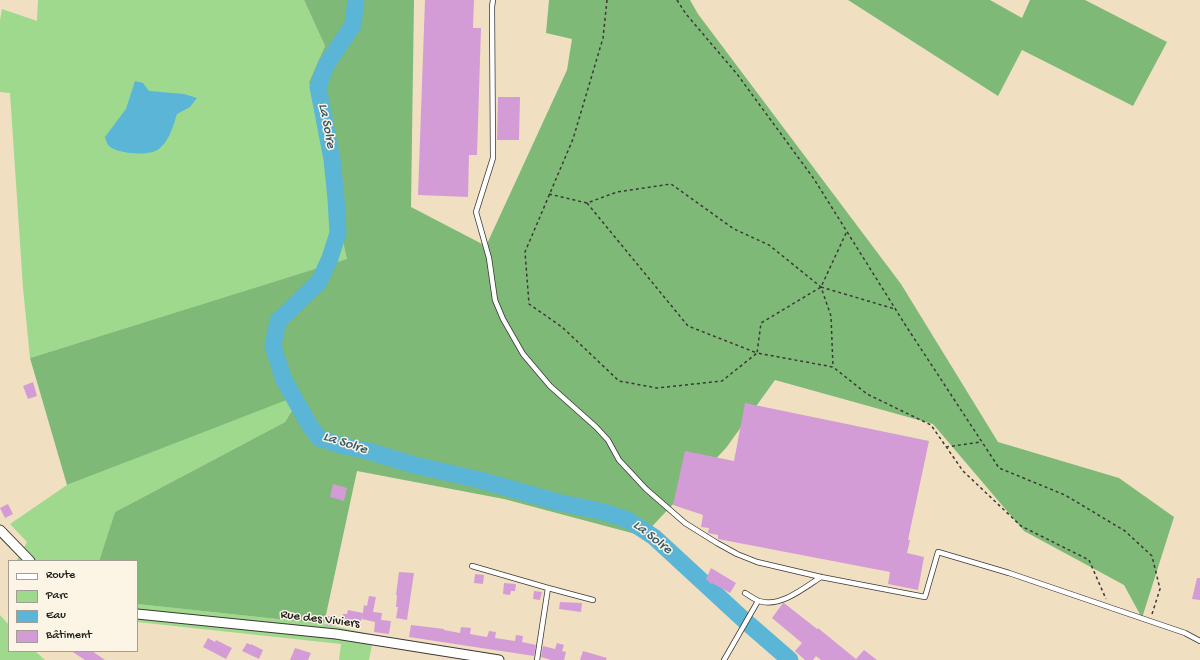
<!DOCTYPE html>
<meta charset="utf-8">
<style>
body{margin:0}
#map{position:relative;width:1200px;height:660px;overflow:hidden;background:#f0e0c1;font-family:"Gochi Hand",sans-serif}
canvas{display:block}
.legend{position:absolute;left:8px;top:560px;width:130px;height:92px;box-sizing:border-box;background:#fcf5e5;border:1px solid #a29e95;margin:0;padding:5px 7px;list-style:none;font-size:12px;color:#1c1c1c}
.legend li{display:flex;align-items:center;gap:8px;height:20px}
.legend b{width:20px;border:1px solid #a29e95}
</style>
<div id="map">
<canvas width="1200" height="660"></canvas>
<ul class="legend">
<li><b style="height:5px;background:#fff"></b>Route</li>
<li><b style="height:11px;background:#9ed98d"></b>Parc</li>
<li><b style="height:11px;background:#5ab5d7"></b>Eau</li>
<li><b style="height:11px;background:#d39cd7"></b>Bâtiment</li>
</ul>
</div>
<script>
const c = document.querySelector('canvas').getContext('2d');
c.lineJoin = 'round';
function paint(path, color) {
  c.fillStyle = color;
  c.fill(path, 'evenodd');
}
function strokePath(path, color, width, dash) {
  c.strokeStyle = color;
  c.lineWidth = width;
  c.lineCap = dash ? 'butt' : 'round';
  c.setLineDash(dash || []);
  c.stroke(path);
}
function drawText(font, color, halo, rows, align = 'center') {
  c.font = font + ' "Gochi Hand",sans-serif';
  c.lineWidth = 3;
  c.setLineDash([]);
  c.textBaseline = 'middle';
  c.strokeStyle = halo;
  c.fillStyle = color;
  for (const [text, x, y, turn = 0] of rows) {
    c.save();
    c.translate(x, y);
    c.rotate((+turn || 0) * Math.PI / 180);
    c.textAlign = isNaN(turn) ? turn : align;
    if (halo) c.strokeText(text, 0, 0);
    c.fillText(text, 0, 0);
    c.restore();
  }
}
const green = new Path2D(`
 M38,0H304L325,46L309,82L348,259L30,358L23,288L10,93L0,92V20L2,9L37,21Z
 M302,393L285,422L115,512L99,561H18L17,560L27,542L10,524L67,485Z
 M137,604L324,624L374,635L369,660H339L341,644L137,622Z
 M0,615L9,625V651H35L45,660H0Z`);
const forest = new Path2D(`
 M304,0H414L411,207L486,246L567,70L572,39L546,33L549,0H690L698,14L901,284L998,442L1119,478L1174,517L1142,618L1124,585L1024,531L933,424L775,380L726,448L643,536L504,499L357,471L324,624L137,604V561H99L115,512L285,422L302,394L67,485L30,358L347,259L309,82L325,46Z
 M848,0H990L1022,18L1030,0H1085L1167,42L1133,106L1022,50L998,96Z`);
const water = new Path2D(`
 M135,81L143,83L149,91L184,94L197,98L190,107L177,114C173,126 170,139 160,148C151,157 118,154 109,146C107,144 106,140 105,137L126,109Z`);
const river = new Path2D(`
 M356,0L353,25L326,65L318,87L332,159L336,199L338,233L330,258L319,282L278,321L273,346L284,380L310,426L319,438L340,445L368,451L414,465L480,480L557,502L604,512L628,520L654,537L744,620L790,660`);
const building = new Path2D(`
 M425,0H474L473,28H481L477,155H469L468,197L418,195Z
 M498,97H520L519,140H497Z
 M33,382L37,396L28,399L23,386Z
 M745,403L929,441L908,540H910L907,553L924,557L918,590L888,584L890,572L718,539V535L708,533L709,528L701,527L703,515L673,505L685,451L734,461Z
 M333,484L347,488L344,501L330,497Z
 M8,504L13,514L5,518L0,508Z
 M711,568L736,583L730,593L712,583L711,584L706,579Z
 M399,572L414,573L407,620L396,618L398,607H396L397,595H396Z
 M475,574L484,575L483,584L474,583Z
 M1197,578H1200V600L1192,599Z
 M504,583L516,584L515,591H511L510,595L503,594Z
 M534,591L542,592L540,600L533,599Z
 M369,596L376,597L373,612L382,613L381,620L391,621L389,634L374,632L375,622L362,619L364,605L367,606Z
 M560,602L582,603L581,612L559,609Z
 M783,603H784L817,629L818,628L856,659L864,650L877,660H821L816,656L813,660H805L795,651L802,643L772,618Z
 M348,610L363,613L360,626L341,623L343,614H347Z
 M328,616L336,617L335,626L326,625Z
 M411,625L444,629V630L460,633L461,627L471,628L470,634L487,637L489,631L496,632L495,638L515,641L516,635L523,636L522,642L536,645L534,656L409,637Z
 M208,638L215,642L216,640L232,648L226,659L203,647Z
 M247,643L251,645V644L263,650L259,659L242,651Z
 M557,643L564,645L562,651L566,652L564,660H551L541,657L543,646L555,649Z
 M295,648L311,653L308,660H290Z
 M71,651H92L105,660H85Z
 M583,651L607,658L606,660H580Z`);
const path = new Path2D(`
 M607,0L603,38L573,139L525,252L529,304L562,327L619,381L657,388L722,381L757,353L833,367L867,394L931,425L963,471L1021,526L1089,560L1106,599
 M677,0L686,14L737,74L814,179L906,326L999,468L1065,495L1125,531L1152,556L1160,589L1152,614
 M549,194L587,203L617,192L671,184L734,229L769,245L821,287L831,316L833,367
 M587,203L688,326L757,353L761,323L821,287L847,231
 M821,287L895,309
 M946,447L981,442`);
const service = new Path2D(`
 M493,0L492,7L493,158L476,212L489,258L495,300L503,319L523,354L550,386L596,427L608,440L619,460L646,489L685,523L717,543L737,554L757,562L821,577L925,597L938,552L1009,573L1185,633L1200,641
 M472,566L548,588L537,660
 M548,588L593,600
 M745,593C750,596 754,599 759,601C780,608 804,588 821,577
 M724,660L758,601`);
const minor = new Path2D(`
 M0,530L30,561
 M137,614L336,634L499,660`);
const streetNames = [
 ["Rue des Viviers",320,620,7]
];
const waterNames = [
 ["La Solre",326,126,79],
 ["La Solre",345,444,18],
 ["La Solre",652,538,38]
];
paint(green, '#9ed98d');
paint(forest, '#7eb978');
paint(water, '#5ab5d7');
strokePath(river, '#5ab5d7', 17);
paint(building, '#d39cd7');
strokePath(service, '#3c3935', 6);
strokePath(minor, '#3c3935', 11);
strokePath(path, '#3c3935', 1.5, [3, 3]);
strokePath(service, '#fff', 4.5);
strokePath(minor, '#fff', 9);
drawText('13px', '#1c1c1c', '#fcf5e5', streetNames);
drawText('italic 14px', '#355967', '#fcf5e5', waterNames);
</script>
